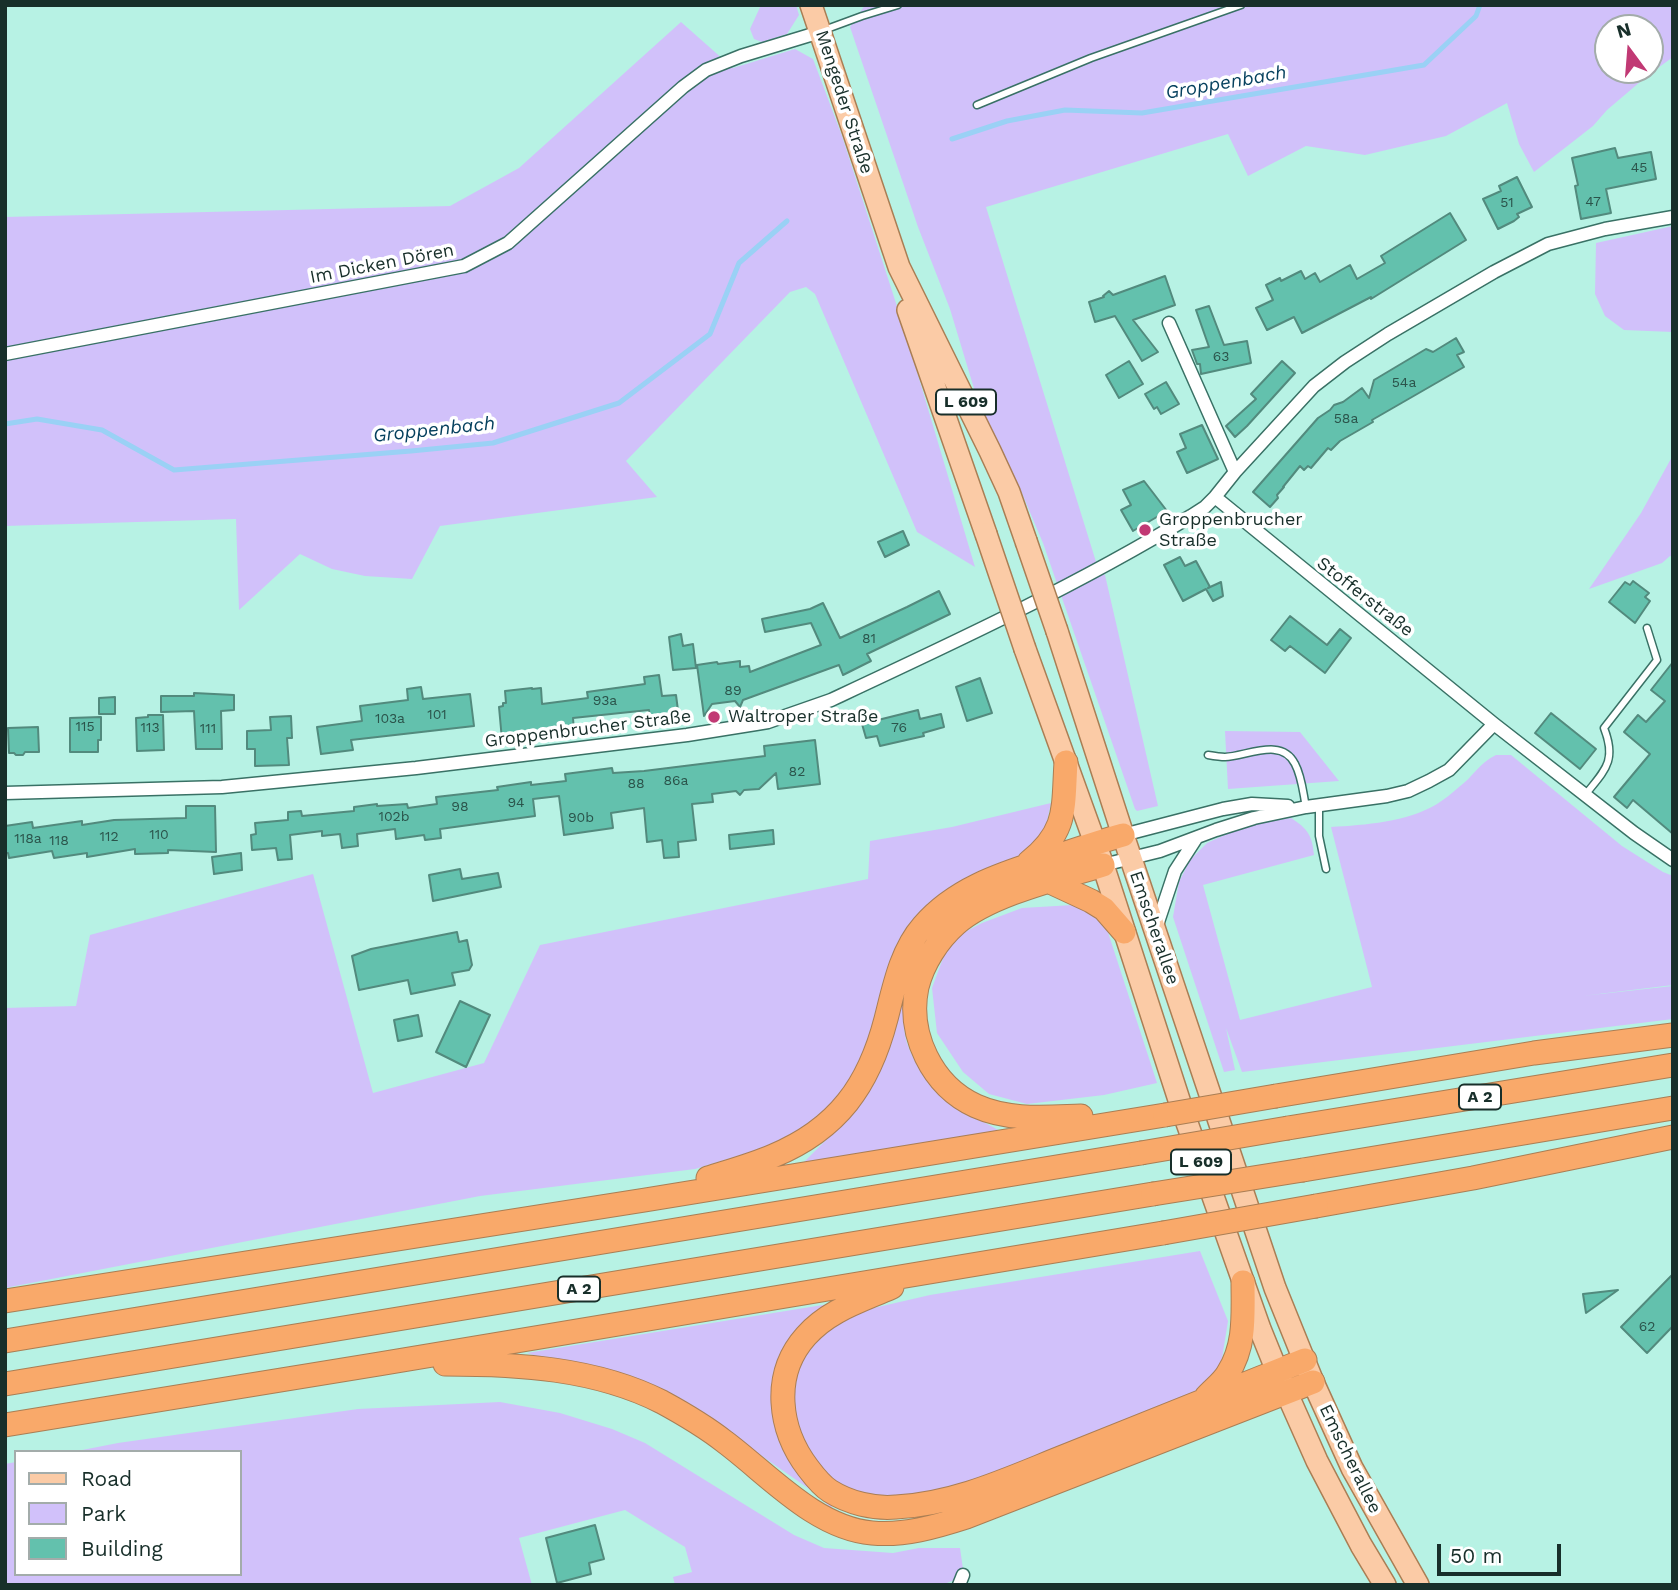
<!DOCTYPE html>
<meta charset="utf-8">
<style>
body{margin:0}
#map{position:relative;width:1678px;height:1590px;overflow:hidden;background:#b7f2e4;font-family:"Work Sans",sans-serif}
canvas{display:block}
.frame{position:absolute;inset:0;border:7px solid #182f2a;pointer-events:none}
.legend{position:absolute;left:14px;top:1450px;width:228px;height:126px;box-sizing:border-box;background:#fff;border:2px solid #a3acaa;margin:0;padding:9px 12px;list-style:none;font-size:21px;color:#182f2a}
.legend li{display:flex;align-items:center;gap:14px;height:35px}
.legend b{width:35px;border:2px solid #a3acaa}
.north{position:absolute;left:1594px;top:14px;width:70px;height:70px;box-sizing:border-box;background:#fff;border:2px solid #a3acaa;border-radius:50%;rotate:344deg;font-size:19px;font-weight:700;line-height:28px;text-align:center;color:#182f2a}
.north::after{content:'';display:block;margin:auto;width:24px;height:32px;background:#c13974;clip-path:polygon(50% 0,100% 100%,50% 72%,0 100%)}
.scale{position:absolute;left:1437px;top:1544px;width:124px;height:32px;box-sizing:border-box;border:4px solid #182f2a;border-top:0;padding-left:9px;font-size:21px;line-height:24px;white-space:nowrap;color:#182f2a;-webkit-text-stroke:5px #fff;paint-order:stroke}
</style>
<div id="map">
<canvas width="1678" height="1590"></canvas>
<div class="frame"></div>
<ul class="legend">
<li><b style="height:9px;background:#fbcba6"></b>Road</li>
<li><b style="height:19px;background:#d1c1fa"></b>Park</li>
<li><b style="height:19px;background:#63c1ad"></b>Building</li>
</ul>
<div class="north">N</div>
<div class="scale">50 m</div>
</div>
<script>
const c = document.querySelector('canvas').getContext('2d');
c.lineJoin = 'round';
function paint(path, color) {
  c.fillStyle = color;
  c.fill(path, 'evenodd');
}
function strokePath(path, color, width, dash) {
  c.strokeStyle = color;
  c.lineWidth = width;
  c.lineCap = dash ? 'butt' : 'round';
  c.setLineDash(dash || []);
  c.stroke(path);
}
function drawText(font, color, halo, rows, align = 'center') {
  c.font = font + ' "Work Sans",sans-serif';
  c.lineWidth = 7;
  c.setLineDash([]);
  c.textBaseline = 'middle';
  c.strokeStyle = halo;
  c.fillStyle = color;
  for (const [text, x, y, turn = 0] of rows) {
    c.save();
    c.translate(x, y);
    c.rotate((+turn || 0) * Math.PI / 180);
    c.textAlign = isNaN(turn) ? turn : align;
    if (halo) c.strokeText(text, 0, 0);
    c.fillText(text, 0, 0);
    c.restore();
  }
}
const green = new Path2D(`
 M761,5H796L799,15L787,34L762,42L754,39L750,29Z
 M865,5H1673V57L1647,76L1607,110L1593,126L1534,172L1519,144L1507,103L1446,136L1365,155L1306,146L1248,176L1228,134L986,207L1097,565L1105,575L1158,806L1137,811L1135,809L1043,543L1021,491L979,405L950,309L918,227L850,27ZM1608,28H1650V70H1608Z
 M681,22L733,68L795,49L813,59L842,136L904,328L975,567L917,532L815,294L806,287L790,292L626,461L657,497L440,526L412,579L365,576L332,569L300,554L239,610L236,519L5,526V217L450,206L519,168Z
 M1673,226V332L1624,330L1605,316L1595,294L1596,243Z
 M1673,455V557L1670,556L1662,563L1589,589L1641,513Z
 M1225,731L1300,732L1339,781L1228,789Z
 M1496,755H1511L1622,846L1663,872L1673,876V985L1582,996L1673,986V1019L1242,1072L1226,1028L1235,1070L1224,1072L1173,917L1179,882L1190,860L1207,843L1229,833L1264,822L1291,818C1308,829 1312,835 1314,855L1203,885L1240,1020L1372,987L1331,827C1365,825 1407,822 1437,804C1445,799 1452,793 1459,787C1473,777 1479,763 1496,755Z
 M1051,803L1045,831L1021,855L989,869L946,892L914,918L896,948L883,983L870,1033L858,1068L843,1094L820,1119L771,1146L695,1169L480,1196L5,1288V1008L76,1006L90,935L313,874L373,1093L484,1063L540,945L868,879L870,841L952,827Z
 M1073,905L1104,920L1157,1083L1104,1095L1027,1104L989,1094L963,1072L937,1033L932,988L946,950L963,933L982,923L1022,908Z
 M903,1000C904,1013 903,1030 907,1043C924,1092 966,1112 1009,1136L797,1169L834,1132L893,1013Z
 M1200,1251L1228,1321L1220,1371L1196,1400L926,1505L830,1491L832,1509L815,1493L703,1415L527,1353L835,1303L852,1312L878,1307L930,1295Z
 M500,1402L560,1413L612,1429L645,1443L794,1535L824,1548L893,1553L919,1548H960L964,1576L942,1585H675L673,1577L692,1572L685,1547L625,1510L519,1538L532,1585H5V1464L16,1462V1574H240V1452H72L118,1443L358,1409Z`);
const stream = new Path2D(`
 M952,139L1007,121L1065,110L1142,113L1424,65L1476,16L1480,5
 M5,424L37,419L102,430L174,470L411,451L493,443L619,403L710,334L739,263L787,221`);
const building = new Path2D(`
 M1615,148L1618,158L1651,152L1656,179L1606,189L1611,213L1581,219L1575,186L1578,185L1572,158Z
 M1517,177L1532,207L1517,214L1519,217L1514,221L1498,229L1483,199L1501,191L1499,186Z
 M1450,213L1466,240L1371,299V297L1302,333L1294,317L1267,330L1256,308L1273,300L1266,285L1280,278L1281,281L1301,271L1305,279L1315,273L1320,282L1350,265L1357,279L1385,263L1381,256Z
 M1165,276L1175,305L1133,320L1158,352L1142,361L1115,316L1095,322L1089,302L1104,297L1103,296L1109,291L1113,295Z
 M1209,306L1224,345L1247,341L1251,363L1201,374L1200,364H1197L1192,350L1209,347L1196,310Z
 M1456,338L1464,352L1457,355L1464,367L1372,420L1373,422L1340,441L1331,450L1328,448L1311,468L1308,466L1304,470L1300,466L1283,487H1284L1277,495L1278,498L1270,507L1253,492L1318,418L1330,410L1334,405L1343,402L1362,388L1369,398L1374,380L1426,349L1433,352Z
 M1129,361L1143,384L1119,398L1106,375Z
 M1282,361L1295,373L1247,426L1235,437L1226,426L1256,399L1251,394Z
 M1166,382L1179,404L1161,414L1157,407L1154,409L1145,394Z
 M1202,425L1218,459L1187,473L1177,452L1186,448L1180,434Z
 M1144,481L1167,511L1133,531L1121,510L1131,505L1123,490Z
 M903,531L909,545L885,557L878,542Z
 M1180,557L1185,566L1196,561L1210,587L1208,588L1221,582L1223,596L1213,601L1206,589L1183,601L1164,565Z
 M1633,581L1649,593L1645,597L1650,601L1635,623L1609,602L1625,582L1630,585Z
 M939,591L950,614L867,654L871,661L843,675L839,665L743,700L740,707L735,701L712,704L704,716L697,665L717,662L718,664L740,661V667L749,666L750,672L821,645L811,623L765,632L762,619L810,609L823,603L840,638L907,607Z
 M1290,616L1327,645L1340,629L1351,638L1325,673L1290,646L1285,651L1271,640Z
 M681,634L683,646L693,644L696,668L673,670L669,637Z
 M1673,662V834L1633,800L1627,808L1614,797L1650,754L1624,732L1638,715L1646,722L1665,701L1651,690Z
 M659,675L662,696L676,695L679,718L650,722L649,710L573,718L574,731L502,740L499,707L503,706V703H506L505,691L532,688V689L541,688L542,704L588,698L587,692L645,684L644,677Z
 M980,678L992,713L967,721L956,687Z
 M421,687L423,699L470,694L474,726L351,740L353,750L321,754L317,727L362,721L360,706L408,700L407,689Z
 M194,693L234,695V710L221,711L222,749H196L194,711L161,712V696H194Z
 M115,697V714H99V698Z
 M918,710L920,719L941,714L944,727L923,733L924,736L880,746L877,736L866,738L862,724Z
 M1551,713L1596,749L1580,769L1535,733Z
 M148,715H163L164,750L137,751L136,718L148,717Z
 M291,716L292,738H287L289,765L255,766V749H247V731L271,730L270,717Z
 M101,717V740H98V752H70V718Z
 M38,727L39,752H25L23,755H16L14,753H9L8,728Z
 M815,740L820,784L778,789L776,773L759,789L744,790L740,795L736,791L712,794L713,802L692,804L696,840L678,842L679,857L664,858L662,840L647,842L644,808L611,813L613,828L564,835L559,796L533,799L535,816L440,829L441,838L425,840L424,835L396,839L395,829L357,834L358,846L342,848L340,834L322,836V831L290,835L292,859L278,860L276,848L252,850L251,835L256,834L255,823L288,820V812L301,811L302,816L354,811V807L377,804V806L407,804L408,808L437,804L436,797L498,790L497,787L531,782V785L566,781L565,774L612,768L613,773L644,771L765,756L764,746Z
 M186,806H215L216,852L168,850V853L135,854V849L87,857V853L54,858L52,851L9,858L8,853H5V826L32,822L33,828L82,821V825L114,820L186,818Z
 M773,830L774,844L730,849L729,835Z
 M241,853L242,870L214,874L212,857Z
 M460,869L462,879L498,873L501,887L433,901L429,875Z
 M457,932L459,942L467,940L472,965L469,970L452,973L455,985L411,994L408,980L359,990L352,956L371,949Z
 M460,1001L490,1015L466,1067L436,1052Z
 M418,1015L422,1036L398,1041L394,1020Z
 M1673,1274V1326L1647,1353L1621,1327Z
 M1618,1290L1586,1313L1583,1294Z
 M595,1525L604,1559L589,1563L591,1574L557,1583L546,1538Z`);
const service = new Path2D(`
 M824,30L862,16L898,5
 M977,105L1091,58L1241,5
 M1208,755C1214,756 1220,757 1225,757C1247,756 1282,737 1295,764C1302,777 1303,793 1306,807
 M1585,795C1605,770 1617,761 1604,728L1657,660L1647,628
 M1319,806V836L1326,869`);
const minor = new Path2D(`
 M1169,323L1235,472
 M5,354L464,266L508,243L683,87L706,70L741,56L820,32
 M1215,497L1494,724L1634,833L1673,860
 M5,793L222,787L416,768L687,735L756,724L768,722L831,700C953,643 1076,586 1191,516L1205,507L1215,497L1235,472L1314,386L1345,362L1388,334L1494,272L1548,244L1605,229L1673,217
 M1123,835L1223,809L1252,804L1288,806
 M1103,865L1160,851L1216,830L1254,818L1306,807L1387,796L1408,791L1429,781L1449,770L1494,724
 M1156,928L1175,871L1197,837
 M959,1585L963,1575`);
const primary = new Path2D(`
 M811,5L899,267L990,451L1009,492L1026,541
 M908,310L986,534
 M1057,631L1123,835L1275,1288L1313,1382L1352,1468L1418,1585
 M1025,649L1103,865L1181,1106L1260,1329L1277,1371L1317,1461L1361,1545L1385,1585`);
const motorway = new Path2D(`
 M1029,862C1068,831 1063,808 1066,762
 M1048,881L1091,901L1104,909L1124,932
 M1276,1096L1534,1053L1673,1035
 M1081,1116C1047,1117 1009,1121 976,1106C932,1086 907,1034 917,987C923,963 938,940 956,924C988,895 1060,878 1103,865
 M1288,1128L1673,1065
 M1303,1170L1673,1108
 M708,1178C730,1171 752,1165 773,1156C838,1129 869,1085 886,1019C894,988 901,951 923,926C954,890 998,875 1042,861C1069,852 1095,843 1123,835
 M1316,1206L1473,1178L1673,1137
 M892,1287C861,1301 829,1310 806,1336C771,1375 779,1430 808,1468C814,1476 822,1486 830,1491C849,1503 874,1509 896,1507C957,1504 1012,1477 1068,1455C1147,1424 1226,1392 1305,1360
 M5,1301L645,1200L1165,1115
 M5,1341L1141,1153
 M445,1364C518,1364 595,1368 662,1402C684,1414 706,1427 725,1442C768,1474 815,1528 872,1533C904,1536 935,1527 966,1517L1313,1382
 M5,1384L1153,1194
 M1206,1397C1213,1389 1223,1382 1228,1373C1246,1345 1243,1314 1243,1282
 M5,1425L379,1364L1163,1233`);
const primaryBridge = new Path2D(`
 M986,534L1025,649
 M1026,541L1057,631`);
const motorwayBridge = new Path2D(`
 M1165,1115L1276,1096
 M1141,1153L1288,1128
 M1153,1194L1303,1170
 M1163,1233L1316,1206`);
const markers = [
 [1145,530,7,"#c13974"],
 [714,717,7,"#c13974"]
];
const numberNames = [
 ["45",1639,168],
 ["47",1593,202],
 ["51",1507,203],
 ["63",1221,357],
 ["54a",1404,383],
 ["58a",1346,419],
 ["81",869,639],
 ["89",733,691],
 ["93a",605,701],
 ["101",437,715],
 ["103a",390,719],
 ["115",85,727],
 ["113",150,728],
 ["76",899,728],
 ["111",208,729],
 ["82",797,772],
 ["86a",676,781],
 ["88",636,784],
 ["94",516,803],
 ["98",460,807],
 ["102b",394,817],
 ["90b",581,818],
 ["110",159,835],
 ["112",109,837],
 ["118a",28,839],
 ["118",59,841],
 ["62",1647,1327]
];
const shields = [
 [966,402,60],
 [1480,1097,42],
 [1201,1162,60],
 [579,1289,42]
];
const shieldNames = [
 ["L 609",966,402],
 ["A 2",1480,1097],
 ["L 609",1201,1162],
 ["A 2",579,1289]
];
const streetNames = [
 ["Mengeder Straße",844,102,72],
 ["Im Dicken Dören",382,264,-11],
 ["Stofferstraße",1365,597,38],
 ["Groppenbrucher Straße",588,729,-7],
 ["Emscherallee",1154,928,71],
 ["Emscherallee",1350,1459,64]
];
const poiNames = [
 ["Groppenbrucher",1159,520],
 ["Straße",1159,541],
 ["Waltroper Straße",728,717]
];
const waterNames = [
 ["Groppenbach",1226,83,-10],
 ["Groppenbach",434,430,-6]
];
paint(green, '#d1c1fa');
strokePath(stream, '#9ad1f5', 5);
paint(building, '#63c1ad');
strokePath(building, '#528a7d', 2);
strokePath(service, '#397165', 9);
strokePath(minor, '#397165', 15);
strokePath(primary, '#aa7e54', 24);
strokePath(motorway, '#aa7e54', 25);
strokePath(service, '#fff', 6);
strokePath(minor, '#fff', 12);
strokePath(primary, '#fbcba6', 21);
strokePath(motorway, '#f9a96a', 23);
strokePath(primaryBridge, '#aa7e54', 24, []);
strokePath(motorwayBridge, '#aa7e54', 25, []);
strokePath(primaryBridge, '#fbcba6', 21);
strokePath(motorwayBridge, '#f9a96a', 23);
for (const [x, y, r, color] of markers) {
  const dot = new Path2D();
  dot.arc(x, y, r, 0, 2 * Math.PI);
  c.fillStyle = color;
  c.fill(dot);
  strokePath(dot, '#fff', 2.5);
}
drawText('14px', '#2b544b', null, numberNames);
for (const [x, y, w] of shields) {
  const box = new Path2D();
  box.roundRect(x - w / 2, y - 12.5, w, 25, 5);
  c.fillStyle = '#fff';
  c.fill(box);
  strokePath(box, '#182f2a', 2);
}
drawText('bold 16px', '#182f2a', null, shieldNames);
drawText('18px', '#182f2a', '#fff', streetNames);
drawText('18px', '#182f2a', '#fff', poiNames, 'left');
drawText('italic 19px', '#06415e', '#fff', waterNames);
</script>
